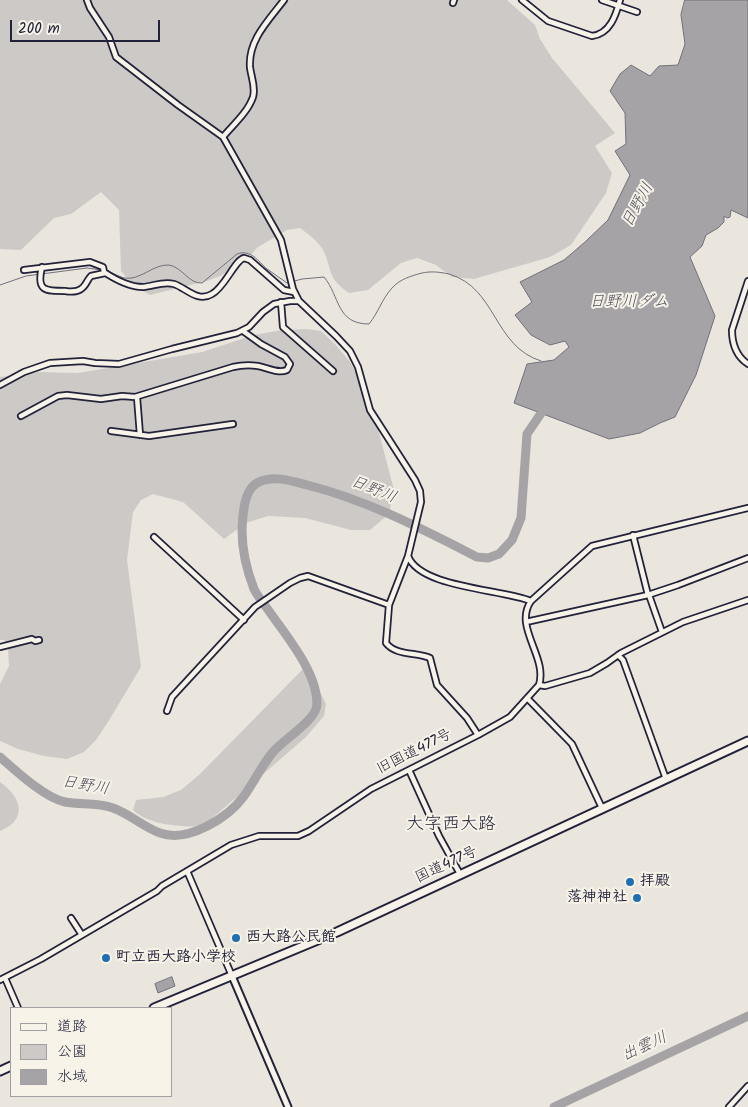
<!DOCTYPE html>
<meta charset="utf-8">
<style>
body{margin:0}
#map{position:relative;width:748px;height:1107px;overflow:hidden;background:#eae6de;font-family:Kalam,"Klee One",sans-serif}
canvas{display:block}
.legend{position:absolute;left:10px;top:1007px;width:162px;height:90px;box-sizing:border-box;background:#f7f3e8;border:1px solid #a29fa3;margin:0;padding:6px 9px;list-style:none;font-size:15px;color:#22223b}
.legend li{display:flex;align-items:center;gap:10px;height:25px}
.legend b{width:25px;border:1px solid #a29fa3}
.scale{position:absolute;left:10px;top:20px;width:150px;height:22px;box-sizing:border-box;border:2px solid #22223b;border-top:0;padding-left:6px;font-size:15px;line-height:18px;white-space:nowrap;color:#22223b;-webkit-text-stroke:4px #f7f3e8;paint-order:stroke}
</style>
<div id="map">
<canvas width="748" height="1107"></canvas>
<ul class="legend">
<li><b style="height:6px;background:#f7f3e8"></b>道路</li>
<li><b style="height:14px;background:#cdc9c6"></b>公園</li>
<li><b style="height:14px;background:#a6a3a6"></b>水域</li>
</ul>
<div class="scale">200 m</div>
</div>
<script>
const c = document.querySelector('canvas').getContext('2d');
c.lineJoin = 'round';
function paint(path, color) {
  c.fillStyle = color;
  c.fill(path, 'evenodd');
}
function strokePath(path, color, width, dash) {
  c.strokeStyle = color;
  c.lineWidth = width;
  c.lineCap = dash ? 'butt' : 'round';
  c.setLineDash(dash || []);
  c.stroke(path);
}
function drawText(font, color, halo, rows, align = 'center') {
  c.font = font + ' Kalam,"Klee One",sans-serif';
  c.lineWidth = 4;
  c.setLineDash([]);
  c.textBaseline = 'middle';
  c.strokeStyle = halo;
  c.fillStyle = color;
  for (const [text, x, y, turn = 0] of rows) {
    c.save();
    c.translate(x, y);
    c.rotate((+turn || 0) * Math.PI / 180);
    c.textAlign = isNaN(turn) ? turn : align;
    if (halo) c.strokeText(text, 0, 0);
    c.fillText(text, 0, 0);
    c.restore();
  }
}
const green = new Path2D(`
 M0,0H507L535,25L540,39L552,58L615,133L595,146L612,173L606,193L571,245L550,257L474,279L452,277L436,265L417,258L401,263L368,290L349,293C326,277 333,270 323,250C317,240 309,235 300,228L287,230L258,247L245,261L220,276L207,281L150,295L135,287L121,271L119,210L101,192L71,214L54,218L21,250L0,249Z
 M307,329L321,331L335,344L350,362L370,398L394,490L389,514L370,530H351L305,518L268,516L246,523L224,539L183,502L153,494L141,500L133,512L127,560L141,667L108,722L96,740L84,752L67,759L44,756L18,749L0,741V684L9,666L8,648L4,640H0V377L39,372L77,373L115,367L202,352L254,335L282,330Z
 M302,670L311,674L326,704L324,716L306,737L202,827C180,826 150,826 133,810L136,800L163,797L181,790L200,774Z
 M0,782C22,797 28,820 0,831Z`);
const water = new Path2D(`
 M685,0H748V218L731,210L730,217L727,218L724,216V222L718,228L706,235L702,246L690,257L715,316L696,375L675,417L660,423L640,433L609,439L514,403L527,364L554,360L569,347L565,341L550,345L531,335L515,315L532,302L520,282L564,260L585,242L608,220L630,175L615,151L626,144L625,113L610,91L620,74L631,65L650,76L659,66L678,65L685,44L681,15Z
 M172,977L175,986L158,993L155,984Z`);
const stream = new Path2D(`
 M106,270C112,273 118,276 124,278C140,281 153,264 169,265C182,267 189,284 202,283L237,254C251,249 258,261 267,269C274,274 280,278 287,283L302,279L324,277C340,296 336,324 369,324C378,313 382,299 392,288C400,279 411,276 422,273C432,271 439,272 449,274C497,288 493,346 541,361
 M0,285L26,276L87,268L102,270`);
const river = new Path2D(`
 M0,757C16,771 45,798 65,802C81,805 97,802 113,808C130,814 143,827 160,833C188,843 228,818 244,796C254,782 262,765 273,752C284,739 317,720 317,704C317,672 287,637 269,611C264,604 258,597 254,589C245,566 240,540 243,516C244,504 247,487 259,482C274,475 292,481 307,485C367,500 422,529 477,557L488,558L499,554L512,540L521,518L527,434L548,403
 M554,1107L748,1016`);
const minor = new Path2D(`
 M87,0L90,8L109,37L116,57L178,105L223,137L276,231L281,240L293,289L299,301L336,336L350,351L358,367L370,410L415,480L420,491L421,502L408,556L389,605L386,643C396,656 417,652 430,658L437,685L467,718L478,735
 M522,0L548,21L592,36C610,34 616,15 620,0
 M602,0L637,12
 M453,3L454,0
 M223,137C233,125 248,112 253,97C256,87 251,77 250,67C248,40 269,20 284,0
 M42,267C36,291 45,291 65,291C71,292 77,292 81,289C86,286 87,280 91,276L105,273
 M24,270L90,262L103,267L104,272C116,280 129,287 143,287C154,286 163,281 174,284C186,288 198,303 212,294C225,287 235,260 244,258L250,260L284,290L294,292
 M748,281L732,330C732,344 736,356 748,364
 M281,302L283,327L333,371
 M0,385L24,372L50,363L83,361L95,363L119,364L172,349L237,333L249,327L263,312L274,304L290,301H299
 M137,397L140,435
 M21,416L58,396L67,395L101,399L122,396L135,397L233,367C242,365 250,365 258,366C268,368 278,374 287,370L290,364L285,357L261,344L243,331
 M111,431L149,436L233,424
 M633,535L648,595
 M154,537L244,620
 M408,556C420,588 502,589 531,601
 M649,595L662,632
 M526,622L648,595L678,585L748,558
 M0,647L32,639L35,641L39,640
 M618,655L623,660L666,779
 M539,685L545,686L590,673L607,663L621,653L683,622L748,600
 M527,698L572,744L602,808
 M167,711L172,697L255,607L290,583L300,578L308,576L389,605
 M409,770L439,836L460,874
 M187,871L232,976
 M71,918L82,935
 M5,978L18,1008
 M0,980L41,959L157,891L162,886L231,845L259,836H298L309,831L371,789L478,735L510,717L539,685C548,657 513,627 531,601L592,546L748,508
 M729,1107L748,1086`);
const tertiary = new Path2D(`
 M232,976L288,1107`);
const trunk = new Path2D(`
 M154,1008L337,932L748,741
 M0,1071L11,1066`);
const markers = [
 [630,882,5,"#1f6fb2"],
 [637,898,5,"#1f6fb2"],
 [236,938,5,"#1f6fb2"],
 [106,958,5,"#1f6fb2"]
];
const streetNames = [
 ["旧国道477号",415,753,-27],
 ["国道477号",447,866,-25]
];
const poiNames = [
 ["拝殿",640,882],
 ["落神神社",627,898,"right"],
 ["西大路公民館",246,938],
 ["町立西大路小学校",116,958]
];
const waterNames = [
 ["日野川",639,206,-61],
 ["日野川ダム",629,303],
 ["日野川",373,491,22],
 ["日野川",85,787,10],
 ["出雲川",645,1048,-25]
];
const quarterNames = [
 ["大字西大路",451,826]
];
paint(green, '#cdc9c6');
paint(water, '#a6a3a6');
strokePath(water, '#716f7b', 1);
strokePath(stream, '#716f7b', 1);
strokePath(river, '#a6a3a6', 9);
strokePath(minor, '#22223b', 8);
strokePath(tertiary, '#22223b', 9);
strokePath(trunk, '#22223b', 11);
strokePath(minor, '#f7f3e8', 4.5);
strokePath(tertiary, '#f7f3e8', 5);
strokePath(trunk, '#f7f3e8', 7);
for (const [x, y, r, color] of markers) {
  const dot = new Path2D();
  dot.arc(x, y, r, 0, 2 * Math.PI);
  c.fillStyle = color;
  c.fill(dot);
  strokePath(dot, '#f7f3e8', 2);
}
drawText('15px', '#22223b', '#f7f3e8', streetNames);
drawText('bold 15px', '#22223b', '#f7f3e8', poiNames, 'left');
drawText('italic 16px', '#504f60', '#f7f3e8', waterNames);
drawText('18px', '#22223b', '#f7f3e8', quarterNames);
</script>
